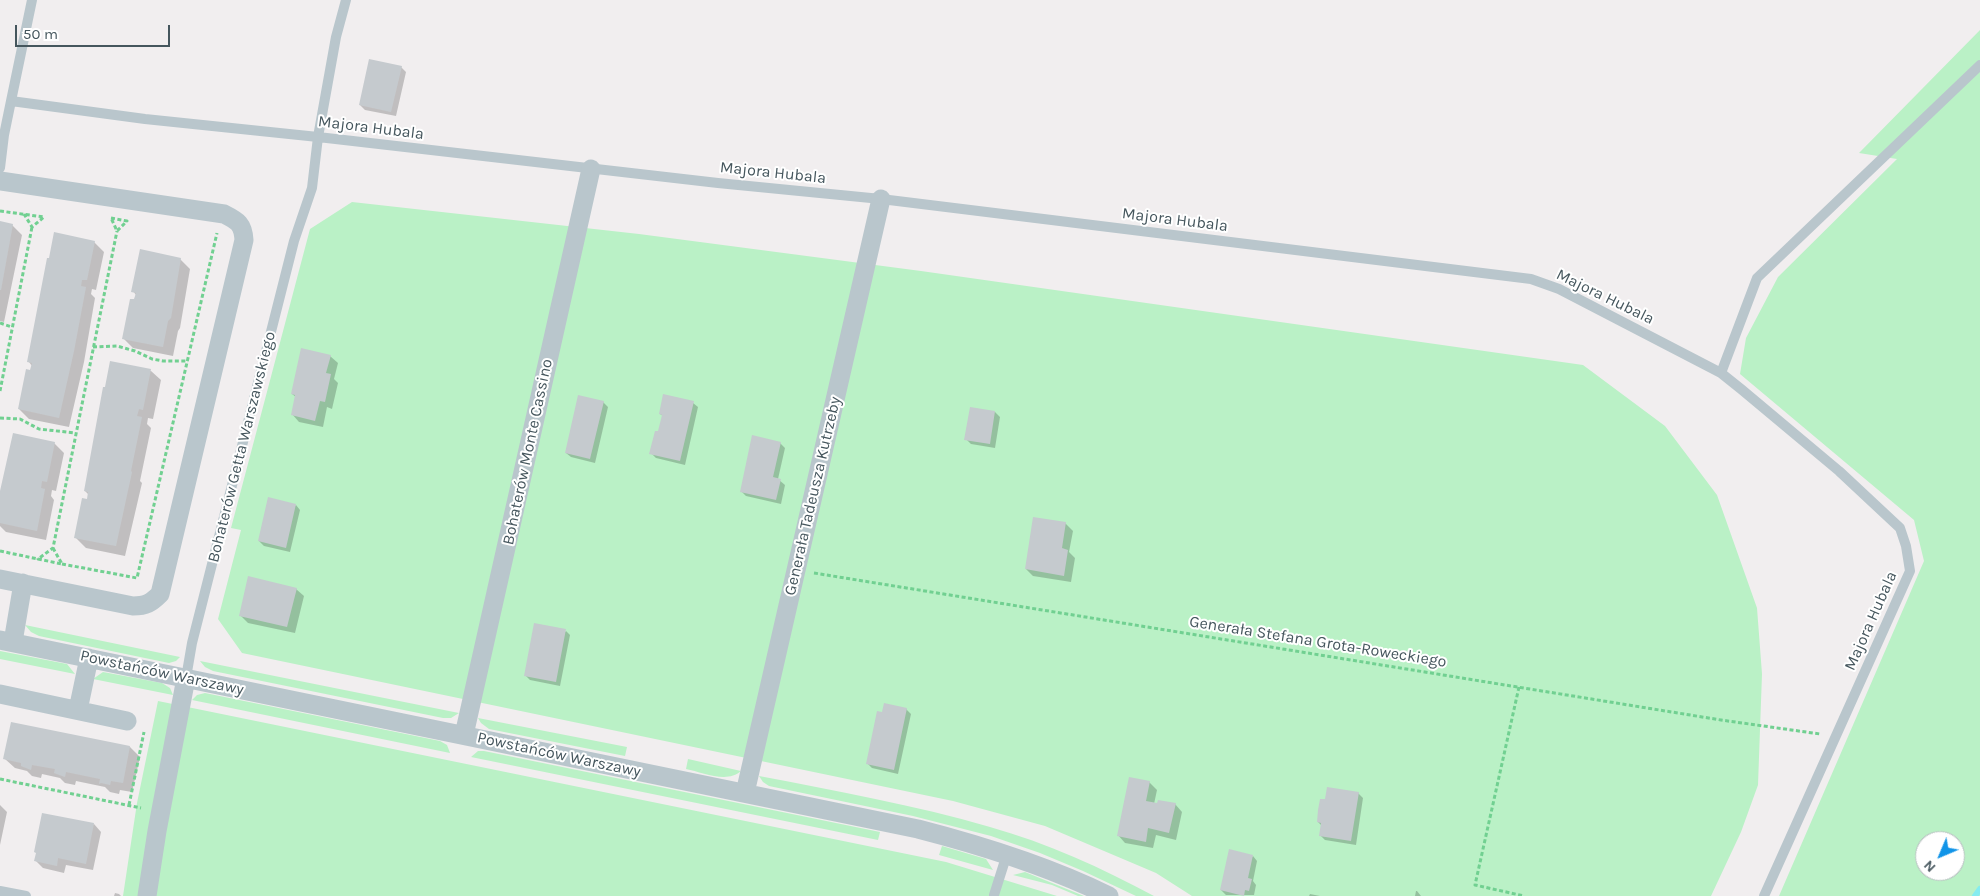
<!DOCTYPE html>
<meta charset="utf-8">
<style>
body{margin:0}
#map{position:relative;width:1980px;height:896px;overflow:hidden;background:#f1eeef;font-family:Karla,sans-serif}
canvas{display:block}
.north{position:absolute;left:1915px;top:831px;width:50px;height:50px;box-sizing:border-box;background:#fff;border:1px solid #b5bbbe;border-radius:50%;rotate:225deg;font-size:14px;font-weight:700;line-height:20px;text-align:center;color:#45565d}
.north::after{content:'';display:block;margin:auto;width:18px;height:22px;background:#1194e8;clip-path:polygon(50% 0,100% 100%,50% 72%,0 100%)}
.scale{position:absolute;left:15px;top:25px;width:155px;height:22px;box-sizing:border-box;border:2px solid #45565d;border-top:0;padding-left:6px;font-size:15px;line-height:18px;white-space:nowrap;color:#45565d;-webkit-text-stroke:4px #fff;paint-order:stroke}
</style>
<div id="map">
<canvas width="1980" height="896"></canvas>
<div class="north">N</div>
<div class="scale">50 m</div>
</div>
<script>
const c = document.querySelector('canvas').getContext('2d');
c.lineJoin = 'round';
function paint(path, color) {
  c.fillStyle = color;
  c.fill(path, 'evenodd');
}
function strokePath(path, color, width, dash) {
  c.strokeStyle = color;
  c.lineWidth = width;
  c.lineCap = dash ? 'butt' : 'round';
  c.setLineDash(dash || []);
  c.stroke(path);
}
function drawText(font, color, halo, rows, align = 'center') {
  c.font = font + ' Karla,sans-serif';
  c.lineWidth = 4;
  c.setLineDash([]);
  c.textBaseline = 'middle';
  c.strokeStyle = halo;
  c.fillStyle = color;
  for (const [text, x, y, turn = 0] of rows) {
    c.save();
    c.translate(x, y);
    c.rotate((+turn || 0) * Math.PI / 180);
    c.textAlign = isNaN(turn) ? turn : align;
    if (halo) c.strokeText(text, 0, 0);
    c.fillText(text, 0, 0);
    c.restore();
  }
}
const green = new Path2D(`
 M1980,30V896H1779L1924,561L1914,520L1740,374L1746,338L1778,277L1897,159L1859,153ZM1925,841H1955V871H1925Z
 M352,202L639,234L921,271L1583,365L1665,426L1717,495L1757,608L1762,674L1758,785L1741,832L1711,896H1192L1156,873L1045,826L953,801L242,653L218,619L241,530L231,528L310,229Z
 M25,625L180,657L176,661L169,663L39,636L31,632Z
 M0,651L67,664L75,674L0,659Z
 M200,661L459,713L451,718H443L213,671L205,667Z
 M103,672L162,683L170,688L173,695L93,679Z
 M205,693L440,741L447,745L450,753L192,700L197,695Z
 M158,701L946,862L1057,896H123L137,803Z
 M478,718L627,747L625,756L489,729L481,723Z
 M478,751H484L880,832L878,840L471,757Z
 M688,759L741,771C727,784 702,772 686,769Z
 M759,776C837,791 914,805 990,827C1047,843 1102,868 1154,896H1136L1083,871L1040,853L991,836L913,816L769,786L763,782Z
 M942,846L986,859L993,870L939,855Z
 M1025,872L1084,896H1078L1052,885L1013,875Z`);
const shadow = new Path2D(`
 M401,67L406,72L396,116L365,110L360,105Z
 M0,223L12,225L22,235L4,322L0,321Z
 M94,242L104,252L96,290L92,289L91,294L95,298L84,362L69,427L29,419L19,409L31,372L32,366L29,362L50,259Z
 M180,259L190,269L180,328L178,331L173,356L133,348L123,338L136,295L133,291Z
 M330,356L338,363L334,379L338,383L332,409L327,407L323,427L299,422L292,414L296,397L292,394Z
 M111,363L151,371L161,380L153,419L148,418L147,424L151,428L140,481L142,483L125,556L86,548L76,538L88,501L89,495L85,491Z
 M603,402L608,407L595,463L571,457L566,453Z
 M693,403L698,407L685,465L656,458L651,453L659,433L663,416L660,414Z
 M971,408L995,412L1000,417L995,448L971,444L966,439Z
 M54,443L64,453L56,491L52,490L51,496L54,500L46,540L6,532L0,526V497Z
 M780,443L785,448L778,479L785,485L781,504L746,496L741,491Z
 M296,505L300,510L290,552L264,546L259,541Z
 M1065,523L1073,531L1069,552L1075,558L1071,582L1033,576L1026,569Z
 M296,589L304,596L295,633L248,623L240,615Z
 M566,631L570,635L560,686L530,680L525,675Z
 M906,709L911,714L898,774L872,768L867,763L883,713Z
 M130,747L140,757L132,792L120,790L119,794L110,792L105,787L76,781L75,785L65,783L60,778L42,774L41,778L32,776L27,771L15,768L5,759Z
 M1149,782L1157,790L1154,804H1175L1182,812L1176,840L1156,835L1153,848L1125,843L1118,835Z
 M1358,793L1363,798L1356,845L1325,840L1320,835L1322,826L1318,822L1326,801Z
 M0,805L7,812L0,845Z
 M94,824L101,832L93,870L66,865L64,873L43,868L36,861Z
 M1253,856L1257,861L1253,881L1256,885L1254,895H1226L1221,890Z
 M1416,891H1417L1421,896H1415Z
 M115,893L119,894L121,896H114Z
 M1310,894L1320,896H1309Z`);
const stream = new Path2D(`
 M1975,896L1980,889`);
const building = new Path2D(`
 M369,59L402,66L391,112L359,105Z
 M0,221L13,224L1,290H0Z
 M54,232L95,241L87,280H82L81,286L86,287L74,351L59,418L18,409L26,369L30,370L32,363L27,362L47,258H49Z
 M140,249L181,258L171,318L168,321L163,347L122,339L130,299H134L136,293L131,292Z
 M301,348L331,355L326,373L331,374L325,402L320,401L315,421L291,415L295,395L291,394Z
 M110,361L151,369L143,410L139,409L137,416L142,417L131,471L132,472L116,546L74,538L82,498L87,499L88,492L84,491L103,387H105Z
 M663,394L694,401L680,461L649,454L655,431H658L662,415L659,414Z
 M578,395L604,401L590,459L565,453Z
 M970,407L995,411L990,444L964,440Z
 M13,433L55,442L47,482L42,481L41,488L45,489L37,531L0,523V491Z
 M752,435L781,442L773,477L781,479L776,500L740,492Z
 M268,497L296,504L286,548L258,541Z
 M1033,517L1066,522L1062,548L1068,550L1064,576L1025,569Z
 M248,576L297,588L287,627L239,616Z
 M534,623L566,629L556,682L524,676Z
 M884,703L907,708L894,770L866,764L877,711L882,712Z
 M11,722L130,746L123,783L111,781L110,785L101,783L99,784L100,779L66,772L65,777L54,773L55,769L32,765L31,770L21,766V763L3,759Z
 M1129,777L1150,781L1146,801L1157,803L1158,800L1176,803L1169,833L1148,828L1146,842L1117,836Z
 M1327,787L1359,792L1351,841L1319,836L1321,823L1317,822L1318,810L1320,799H1325Z
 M42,813L94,823L86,864L58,858L57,866L34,861L36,853L34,852Z
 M1229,849L1253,855L1248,878L1252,879L1249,891L1245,890L1244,896L1220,890Z`);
const path = new Path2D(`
 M0,211L44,217L32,227L24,214
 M111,218L127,221L117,231Z
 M0,323L12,327
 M93,347L117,346L135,351L152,359L163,361H188
 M0,391L32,227
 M0,418L20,419L39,429L75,433
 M53,548L62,564L38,559L53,548L117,231
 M0,551L38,559
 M62,564L137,578L217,233
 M814,573L1721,720L1820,734
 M1519,687L1475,885L1524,896
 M0,779L141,808
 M129,805L144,732`);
const lane = new Path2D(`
 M11,101L32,0
 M0,135H4L11,101L145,119L318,137L718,183L881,199L1531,279L1559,289L1721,373L1741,389L1839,471L1900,528L1906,546L1910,571L1764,896
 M0,168L4,135
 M1721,373L1757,278L1980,65
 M186,678L192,643L294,241L312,188L318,137L336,37L346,0
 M0,891L26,896
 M994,895L1007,854`);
const street = new Path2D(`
 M0,181L224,214C238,221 243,224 244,240L160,594C151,603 146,606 133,606L0,579
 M0,640L918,829C984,846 1048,866 1109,896
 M13,642L23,583
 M0,694L127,721
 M78,710L89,658
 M464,735L591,169
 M745,793L881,199
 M147,896L157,831L186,678`);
const streetNames = [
 ["Majora Hubala",371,128,7],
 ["Majora Hubala",773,173,6],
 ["Majora Hubala",1175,220,7],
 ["Majora Hubala",1605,297,26],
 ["Bohaterów Getta Warszawskiego",242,447,-76],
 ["Bohaterów Monte Cassino",528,452,-78],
 ["Generała Tadeusza Kutrzeby",813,496,-77],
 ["Majora Hubala",1871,621,-66],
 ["Generała Stefana Grota-Roweckiego",1318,642,9],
 ["Powstańców Warszawy",162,673,12],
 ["Powstańców Warszawy",559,755,12]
];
paint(green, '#baf1c6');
paint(shadow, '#0003');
strokePath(stream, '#85ecf0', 6);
paint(building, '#c5cace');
strokePath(path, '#71d091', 3, [4, 2.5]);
strokePath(lane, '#b9c6cc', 10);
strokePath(street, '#b9c6cc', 19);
drawText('16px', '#45565d', '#fff', streetNames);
</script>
